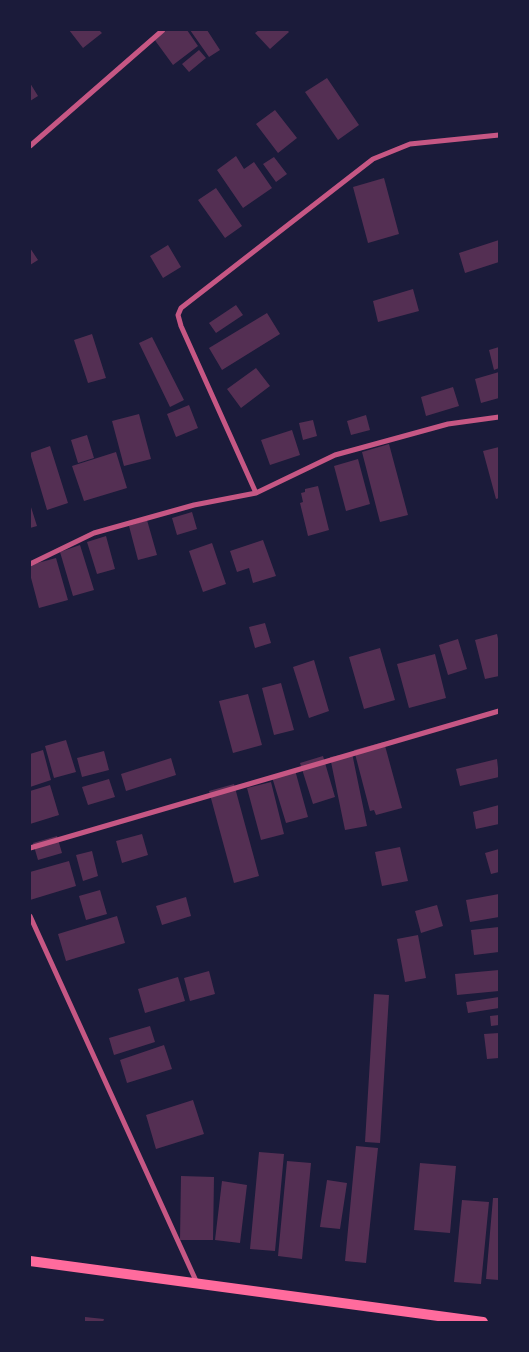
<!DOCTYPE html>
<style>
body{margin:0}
#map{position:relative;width:529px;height:1352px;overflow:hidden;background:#1b1b3a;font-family:Overpass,sans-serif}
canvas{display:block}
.frame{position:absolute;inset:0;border:31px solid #1b1b3a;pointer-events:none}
</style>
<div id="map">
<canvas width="529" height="1352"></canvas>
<div class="frame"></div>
</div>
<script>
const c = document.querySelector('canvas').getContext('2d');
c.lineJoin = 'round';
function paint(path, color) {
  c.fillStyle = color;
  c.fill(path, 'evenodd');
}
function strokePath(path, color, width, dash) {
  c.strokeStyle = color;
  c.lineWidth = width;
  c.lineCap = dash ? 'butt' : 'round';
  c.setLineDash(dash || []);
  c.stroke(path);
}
const building = new Path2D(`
 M69,30H99L102,33L83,48Z
 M167,30H187L198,46L173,65L154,39Z
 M190,30H207L220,50L209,57Z
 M259,30H287L289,32L270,49L255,33Z
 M199,50L206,58L189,72L182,64Z
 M327,78L359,125L338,140L305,92Z
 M30,83L38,96L30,101Z
 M275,110L297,138L278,153L256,124Z
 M236,156L244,169L254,162L272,188L243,208L217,170Z
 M274,157L287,174L276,182L263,164Z
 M384,178L399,234L368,243L353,187Z
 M216,188L242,226L225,238L198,200Z
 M499,240V262L465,273L459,253Z
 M168,245L181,267L163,278L150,256Z
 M30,248L38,260L30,265Z
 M413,289L419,311L378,322L373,301Z
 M236,305L243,315L216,333L209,323Z
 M267,313L280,334L222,370L209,348Z
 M92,334L106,378L88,383L74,340Z
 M152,337L184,400L170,407L139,343Z
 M499,347V368L494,370L489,350Z
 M256,368L270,386L241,408L227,389Z
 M499,372V398L481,403L475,379Z
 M453,387L459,406L426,416L421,397Z
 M189,405L198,428L176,437L167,414Z
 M139,414L151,459L124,466L112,421Z
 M366,415L370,430L351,435L347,421Z
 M313,420L317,436L303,440L299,423Z
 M292,430L300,455L270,465L261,440Z
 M87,435L94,458L78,463L71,440Z
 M389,444L408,515L380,522L362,452Z
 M50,446L68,503L47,510L30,453Z
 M499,447V498L496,499L483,451Z
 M116,452L127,488L84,501L72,466Z
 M358,459L370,504L346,511L334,466Z
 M318,486L329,530L308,536L300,503L303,502L301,493L305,492V489Z
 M30,504L37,526L30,528Z
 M192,512L197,529L177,535L172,518Z
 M147,520L157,555L138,560L129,526Z
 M106,536L115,569L97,574L87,542Z
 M263,540L276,576L253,583L249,568L237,572L230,551Z
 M212,543L226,584L203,592L189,551Z
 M80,545L94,590L73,596L60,552Z
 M56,558L68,600L39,608L30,574V565Z
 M265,623L271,643L255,648L249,627Z
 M497,634L499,643V676L485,679L475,640Z
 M458,639L467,669L448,675L439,645Z
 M380,648L395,700L364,709L349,657Z
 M435,654L446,698L409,708L397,664Z
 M314,660L329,711L309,718L293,667Z
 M281,683L294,730L274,735L262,688Z
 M248,694L262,745L233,753L219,701Z
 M66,740L76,772L54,778L45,746Z
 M384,742L402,808L376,815L374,810L370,811L354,750Z
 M43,750L51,780L30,787V754Z
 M104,751L109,770L82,777L77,758Z
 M352,753L367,826L345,830L330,757Z
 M323,756L335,797L313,804L300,763Z
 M171,758L176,775L126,791L121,774Z
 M497,759L499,777L460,786L456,769Z
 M295,770L308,817L286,823L272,777Z
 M109,779L115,797L88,805L82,787Z
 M271,782L284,834L261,840L247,788Z
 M234,784L259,876L234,883L209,791Z
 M50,785L59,815L30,824V791Z
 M499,805V824L476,829L473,812Z
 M142,834L148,855L122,863L116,841Z
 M57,836L62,853L38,860L33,843Z
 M400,847L408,881L382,886L375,852Z
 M499,849V872L491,874L485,853Z
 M92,851L98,876L83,881L76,855Z
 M69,861L76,886L30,900V872Z
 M100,890L107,914L86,920L79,896Z
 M499,894V917L470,922L466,900Z
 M186,897L191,916L162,925L156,906Z
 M437,905L443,926L421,933L415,911Z
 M117,916L125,943L66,961L58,934Z
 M499,927V952L474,955L471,930Z
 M418,935L426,978L405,982L397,939Z
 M499,970V991L457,995L455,974Z
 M209,971L215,994L190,1001L184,978Z
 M178,977L185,1001L145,1013L138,989Z
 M374,994L389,995L380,1143L365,1142Z
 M499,997V1008L468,1013L466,1002Z
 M499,1015V1025L491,1026L490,1016Z
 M150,1026L155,1042L114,1055L109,1038Z
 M499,1033V1058L487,1059L484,1034Z
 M164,1045L172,1069L127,1083L120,1060Z
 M193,1100L204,1134L156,1149L146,1115Z
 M356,1146L378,1148L366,1263L345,1261Z
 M259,1152L284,1154L275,1251L250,1249Z
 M287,1161L311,1163L302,1259L278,1256Z
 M420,1163L456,1166L450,1233L414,1230Z
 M181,1176L214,1177L213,1240H180Z
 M327,1180L347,1183L340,1229L320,1227Z
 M222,1181L247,1185L240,1243L215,1240Z
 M493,1198H499V1280L486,1279Z
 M462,1200L489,1202L481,1284L454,1282Z
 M85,1317L104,1319L103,1322H85Z`);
const minor = new Path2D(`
 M30,146L163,30
 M256,493L181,326L178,315L181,308L373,159L410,144L499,135
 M30,564L94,533L194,505L256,493L335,455L448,424L499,417
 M30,848L499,711
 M30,916L197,1283`);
const secondary = new Path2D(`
 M30,1261L483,1322`);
paint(building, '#542f53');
strokePath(minor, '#c65784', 5);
strokePath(secondary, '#ff6b9d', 10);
</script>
